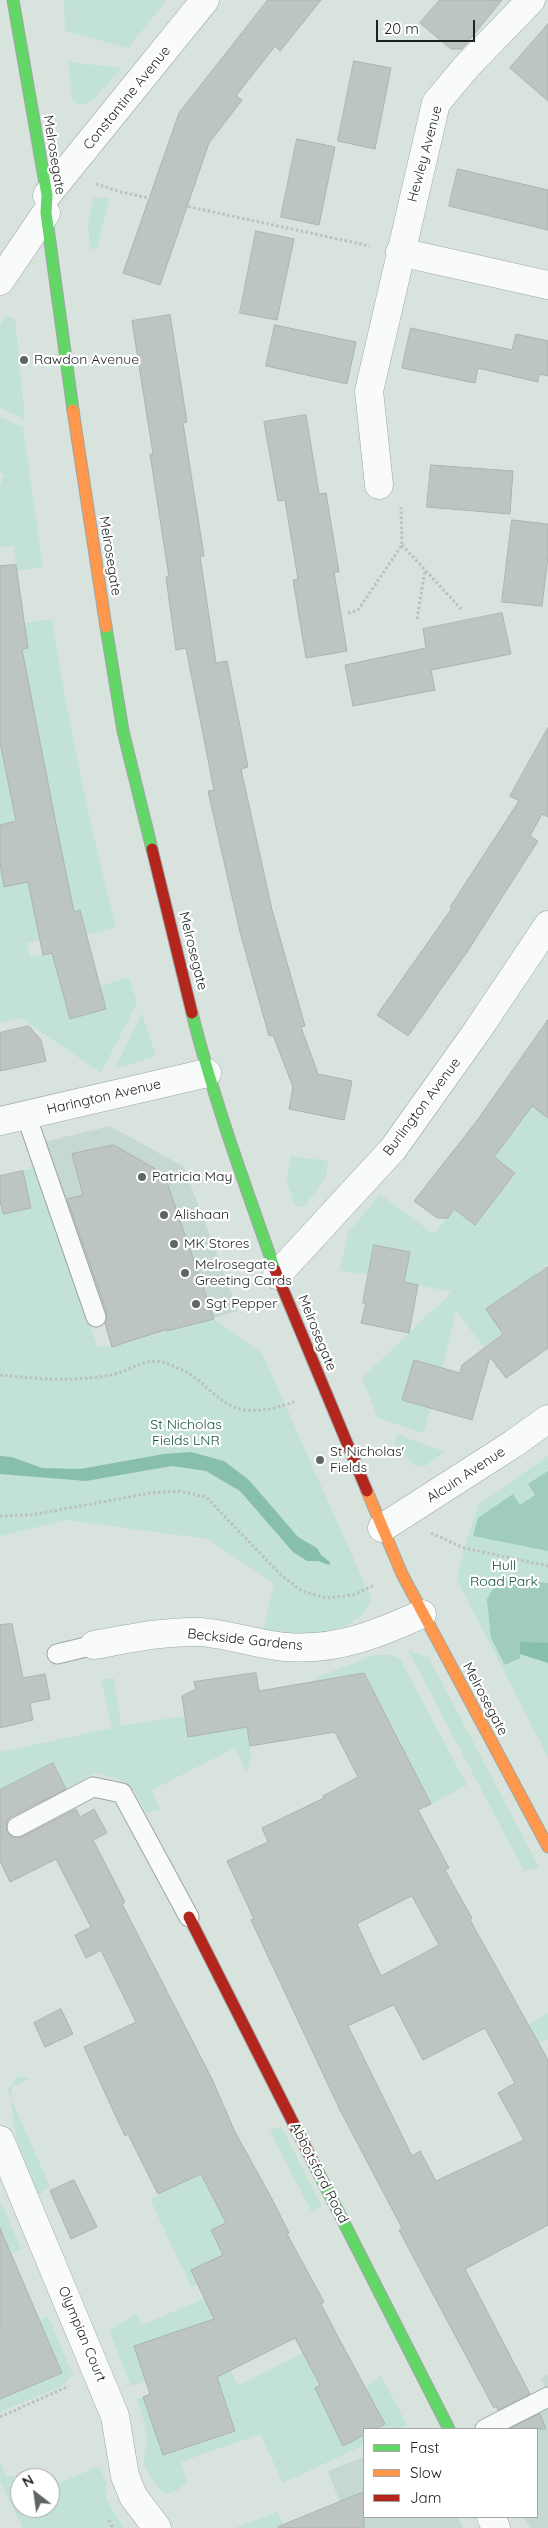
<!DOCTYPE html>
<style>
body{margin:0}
#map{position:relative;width:548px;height:2528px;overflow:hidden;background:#d8e3de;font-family:Quicksand,sans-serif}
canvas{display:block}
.legend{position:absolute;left:363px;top:2428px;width:175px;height:90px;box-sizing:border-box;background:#fff;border:1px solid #a4a7a6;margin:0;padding:6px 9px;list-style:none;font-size:15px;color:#1c2220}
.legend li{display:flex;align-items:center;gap:10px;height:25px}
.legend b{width:25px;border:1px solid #a4a7a6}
.north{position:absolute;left:10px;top:2468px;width:50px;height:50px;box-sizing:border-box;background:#fff;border:1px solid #a4a7a6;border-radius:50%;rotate:330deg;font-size:14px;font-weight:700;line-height:20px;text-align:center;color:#1c2220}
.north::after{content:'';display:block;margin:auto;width:18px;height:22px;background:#5e6662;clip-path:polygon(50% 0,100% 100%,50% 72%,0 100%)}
.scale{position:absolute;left:376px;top:20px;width:99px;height:22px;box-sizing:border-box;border:2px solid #1c2220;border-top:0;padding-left:6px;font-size:15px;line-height:18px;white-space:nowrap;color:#1c2220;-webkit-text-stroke:4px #fff;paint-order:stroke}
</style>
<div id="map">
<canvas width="548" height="2528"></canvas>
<ul class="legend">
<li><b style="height:6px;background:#63d668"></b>Fast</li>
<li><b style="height:6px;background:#ff974d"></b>Slow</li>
<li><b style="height:6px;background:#b3261e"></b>Jam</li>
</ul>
<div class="north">N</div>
<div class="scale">20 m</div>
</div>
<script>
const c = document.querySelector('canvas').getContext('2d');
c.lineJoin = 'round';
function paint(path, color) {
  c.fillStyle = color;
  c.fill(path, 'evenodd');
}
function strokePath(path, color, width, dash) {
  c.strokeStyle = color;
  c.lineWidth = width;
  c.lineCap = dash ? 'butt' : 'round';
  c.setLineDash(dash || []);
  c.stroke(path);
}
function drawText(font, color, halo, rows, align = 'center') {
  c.font = font + ' Quicksand,sans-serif';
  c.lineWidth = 4.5;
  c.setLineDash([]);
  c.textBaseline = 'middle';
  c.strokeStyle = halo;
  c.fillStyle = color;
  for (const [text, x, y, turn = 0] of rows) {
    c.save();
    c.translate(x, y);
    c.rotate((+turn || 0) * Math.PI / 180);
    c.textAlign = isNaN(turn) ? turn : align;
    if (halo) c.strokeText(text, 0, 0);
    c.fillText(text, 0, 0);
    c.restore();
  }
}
const built = new Path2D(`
 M110,1126L184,1167L238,1311L112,1347L44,1142Z
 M548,2375V2528H530L524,2517H537V2429H480L547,2391L541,2379Z
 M364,2457V2517H457L463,2528H350L328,2471Z`);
const green = new Path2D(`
 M64,0H167L128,48L65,31Z
 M68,62L122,68L91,102L78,105L72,100Z
 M93,197L109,198L97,250L90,248L88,224Z
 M6,315L15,319L25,419L0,408V325Z
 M0,417L23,427L43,567L17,571L13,546L0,547V486L4,475L0,473Z
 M52,619C68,723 90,825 116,927L87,935L80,910L44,921L70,1019L106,1009L100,986L129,977L137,1003L101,1073L21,1018L0,1023V832L8,823L0,825V742L7,777L0,653L28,648L24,623ZM42,940L44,954L30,957L27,943Z
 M142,1013L156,1056L115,1069Z
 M548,1081L539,1111L548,1118V1265L536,1273L546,1288L509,1329L484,1348L456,1310L443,1368L414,1360L402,1399L431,1408L423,1433L378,1418L362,1378L452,1292L404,1282L409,1252L374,1245L368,1275L340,1270L348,1233L380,1194L434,1234L504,1143ZM501,1162L516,1174L507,1185L493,1174Z
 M291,1156L328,1161L326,1177L304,1207L295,1206L286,1180Z
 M37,1167L97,1346L112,1347L214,1319L262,1353L371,1598C365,1626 319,1638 293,1638C283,1639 272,1636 262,1635L274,1583L207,1539L66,1520L0,1536V1208L4,1214L31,1208L23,1171Z
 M397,1434L445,1452L425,1466H415L395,1444Z
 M548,1456V1757L457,1580L464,1548L479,1504Z
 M408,1650L429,1658L539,1867L524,1871Z
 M375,1655H392L400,1659L467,1785L431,1804L364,1673L312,1682L318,1677Z
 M114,1678L121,1726L185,1716L189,1737L247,1727L251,1756L247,1772L235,1748L152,1790L160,1809L146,1813C131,1784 127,1780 95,1773L66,1789L52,1763L0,1790V1752L112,1728L101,1680Z
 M548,2013V2039L539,2043L528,2025Z
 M19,2076L30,2079L7,2089L50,2187L33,2197L31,2184C21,2161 0,2084 19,2076Z
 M281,2126L322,2206L311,2211L270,2131Z
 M202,2174L226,2223L211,2230L223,2255L198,2284L191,2287L150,2199Z
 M0,2200L21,2249L12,2253L3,2233L0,2234Z
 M227,2289L255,2296L208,2321L238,2386L303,2353L320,2385L315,2388L343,2446L364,2435V2445L283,2483L260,2434L181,2462L187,2482L176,2491L166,2494C157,2489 142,2469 144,2457C145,2448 148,2444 146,2434C145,2422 141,2411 137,2399L143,2397L163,2455L235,2431L193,2326L134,2346L146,2381L131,2386L109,2330L136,2314L142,2325Z
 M48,2316L73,2375L62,2386L0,2412V2399L62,2373L40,2320Z
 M381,2375L407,2425L398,2429H375L385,2424L366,2388Z
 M0,2461L7,2477L13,2476L20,2494V2508H50V2487L99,2466L106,2482V2499L124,2528H23L0,2481Z
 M277,2512L284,2525L276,2528H234Z`);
const forest = new Path2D(`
 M548,1471V1551L473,1536L478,1518L513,1494L520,1505L535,1495L528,1484Z
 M500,1578L548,1583V1643H520V1658L505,1665L491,1638L487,1599Z`);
const water = new Path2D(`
 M191,1452L224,1461L249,1480L298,1537L317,1548L321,1555L330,1562L329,1565L318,1561H307L293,1552L240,1491L206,1471L172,1466L86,1481L0,1474V1456L12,1457L42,1468L80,1469L164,1454Z
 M520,1642L548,1643V1663L520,1654Z`);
const building = new Path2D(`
 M268,0H321L280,51L275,46L236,96L242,100L209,143L160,285L123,273L179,113Z
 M440,0H502L462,49H451L420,23Z
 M548,24V101L510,68Z
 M354,61L391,68L375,149L338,141Z
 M297,139L335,147L319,225L281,217Z
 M458,169L548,190V230L449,206Z
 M256,231L294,239L277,320L240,313Z
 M170,315L187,422L183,423L204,556H200L216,663L227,661L248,767L241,769L272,910L305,1026L301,1027L318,1074L352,1081L344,1120L289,1109L293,1087L273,1035L269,1036L240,932L208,791L214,790L186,648L176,650L166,577H169L150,454H153L132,321Z
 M275,325L356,342L347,384L266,366Z
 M411,328L512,350L516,334L548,341V376L539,374L538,382L478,368L475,383L402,368Z
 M306,415L319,494L326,493L339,572H334L347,651L306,658L293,580L298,579L285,500L278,501L264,422Z
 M431,465L513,471L510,514L427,507Z
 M512,520L548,524V556L542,606L502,602Z
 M16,565L28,648L22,649L54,814L74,912L80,910L106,1009L70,1019L52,953L43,955L28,882L4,887L0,864V825L16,821L0,742V566Z
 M502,613L511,654L431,670L435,690L353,706L345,665L426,648L423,629Z
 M548,728V817L542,814L530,836L538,841L467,952L408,1036L377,1015L452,908L450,907L519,801L510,796Z
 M548,1020V1118L532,1106L494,1157L515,1173L475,1225L454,1209L448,1218H437L414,1201L476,1122Z
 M29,1026L41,1040L46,1061L0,1071V1033Z
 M114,1145L164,1174L214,1319L167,1331V1329L112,1347L105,1323L107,1313L67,1199L83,1195L72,1154Z
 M23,1171L31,1208L3,1214L0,1201V1176Z
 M374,1245L410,1252L404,1282L418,1285L409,1333L361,1323L366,1303H363Z
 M548,1267V1348L506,1378L490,1357L472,1420L402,1400L414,1360L460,1373L462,1365L503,1334L486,1309Z
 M12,1624L23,1678L45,1674L50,1699L30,1703L33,1720L0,1728V1625Z
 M256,1673L259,1691L364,1673L431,1804L418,1810L449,1868L445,1870L472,1918L470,1920L548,2060V2225L465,2269L530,2394L498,2410L496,2406L494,2408L426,2281L399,2230L402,2228L340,2110L251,1920L254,1919L227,1861L268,1842L262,1828L324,1798L323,1796L358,1777L335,1732L250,1746L247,1727L188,1737L182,1696L196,1689L194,1682ZM412,1896L439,1945L381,1976L357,1924ZM394,2005L423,2060L485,2028L515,2083L498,2093L524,2140L436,2181L420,2151L412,2156L348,2026Z
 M53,1763L66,1789L11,1817L7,1821V1832L11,1837H22L76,1809L80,1817L94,1809L107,1833L93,1840L125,1902L122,1904L212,2079L235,2132L272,2199L289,2233L287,2234L324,2302L321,2304L337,2335L385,2424L375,2429H364V2435L343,2446L315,2388L320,2385L295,2338L217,2377L235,2431L163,2455L143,2397L150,2394L134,2346L214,2319L191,2270L223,2255L211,2230L226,2223L201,2174L158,2194L128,2134L125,2136L111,2106L84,2047L136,2022L101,1950L86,1958L75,1935L91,1927L56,1859L10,1882L0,1861V1790Z
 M61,2009L73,2034L45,2047L34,2023Z
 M74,2180L97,2227L71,2239L50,2191Z
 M0,2228L62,2373L0,2399Z
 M540,2414L546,2429H509Z
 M364,2492V2528H278V2527Z`);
const path = new Path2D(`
 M96,184L121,192L370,246
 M402,545L463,611
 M348,613L358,610L402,545L401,507
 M417,619L425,570
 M0,1375C37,1379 74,1382 111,1375C127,1372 145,1358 162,1362C168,1363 174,1367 180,1369C197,1376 208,1390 223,1401C245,1417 272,1410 296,1401
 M0,1516L31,1515L151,1493L178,1491L206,1497L282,1576L302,1591L326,1598L353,1595L375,1585
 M431,1533L464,1548L548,1566
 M0,2417L69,2386
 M109,2520L113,2528`);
const lane = new Path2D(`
 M26,1115L96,1317
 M57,1654L94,1645
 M17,1827L93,1787L122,1793L189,1917
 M485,2429L548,2397`);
const street = new Path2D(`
 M47,195L205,0
 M400,252L548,285
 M0,281L46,213
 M379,485L369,391L436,103L467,66L531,0
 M0,1121L207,1073
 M277,1275L393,1149L477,1031L548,925
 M382,1528L513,1444L548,1419
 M94,1645C128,1639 164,1631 200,1632C229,1634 258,1645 287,1647C336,1651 378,1634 422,1614
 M0,2140L115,2416L125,2476L133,2496L157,2528
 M491,2517L496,2528`);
const fast = new Path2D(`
 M13,0L47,195L46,213L73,410
 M106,627L123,731L152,849
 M192,1013C214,1101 245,1185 275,1270
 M315,2166L449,2429`);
const slow = new Path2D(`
 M73,410L106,627
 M367,1491L402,1574L548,1847`);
const jam = new Path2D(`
 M152,849L192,1013
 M275,1270L367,1491
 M189,1917L315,2166`);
const markers = [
 [24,360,5,"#5e6662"],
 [142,1177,5,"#5e6662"],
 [164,1215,5,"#5e6662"],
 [174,1244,5,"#5e6662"],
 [185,1273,5,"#5e6662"],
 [196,1304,5,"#5e6662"],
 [320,1460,5,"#5e6662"]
];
const streetNames = [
 ["Constantine Avenue",127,98,-51],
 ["Hewley Avenue",425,154,-75],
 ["Melrosegate",54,155,81],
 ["Melrosegate",110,556,81],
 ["Melrosegate",193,951,76],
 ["Harington Avenue",104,1097,-13],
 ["Burlington Avenue",422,1107,-53],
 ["Melrosegate",317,1333,68],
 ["Alcuin Avenue",466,1475,-33],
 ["Beckside Gardens",245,1640,6],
 ["Melrosegate",485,1699,62],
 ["Abbotsford Road",319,2173,63],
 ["Olympian Court",82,2334,67]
];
const poiNames = [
 ["Rawdon Avenue",34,360],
 ["Patricia May",152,1177],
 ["Alishaan",174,1215],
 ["MK Stores",184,1244],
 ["Melrosegate",195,1265],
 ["Greeting Cards",195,1281],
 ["Sgt Pepper",206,1304],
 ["St Nicholas'",330,1452],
 ["Fields",330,1468]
];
const parkNames = [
 ["St Nicholas",186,1425],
 ["Fields LNR",186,1441],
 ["Hull",504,1566],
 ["Road Park",504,1582]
];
paint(built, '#c5d8d1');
paint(green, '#c2e2d6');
paint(forest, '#9fccbc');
paint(water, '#88beac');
paint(building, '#bdc5c2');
strokePath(building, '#abb3b0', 1);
strokePath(lane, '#9ea6a3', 21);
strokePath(street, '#9ea6a3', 29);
strokePath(fast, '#9ea6a3', 13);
strokePath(slow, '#9ea6a3', 13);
strokePath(jam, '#9ea6a3', 13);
strokePath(path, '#bcc0be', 3, [2.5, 2.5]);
strokePath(lane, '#f9fbfa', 19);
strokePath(street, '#f9fbfa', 28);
strokePath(fast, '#63d668', 11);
strokePath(slow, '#ff974d', 11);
strokePath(jam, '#b3261e', 11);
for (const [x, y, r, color] of markers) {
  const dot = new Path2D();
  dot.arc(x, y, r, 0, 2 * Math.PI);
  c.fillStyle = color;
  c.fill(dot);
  strokePath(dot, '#fff', 2);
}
drawText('14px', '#1c2220', '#fff', streetNames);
drawText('14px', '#1c2220', '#fff', poiNames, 'left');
drawText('14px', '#165241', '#fff', parkNames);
</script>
